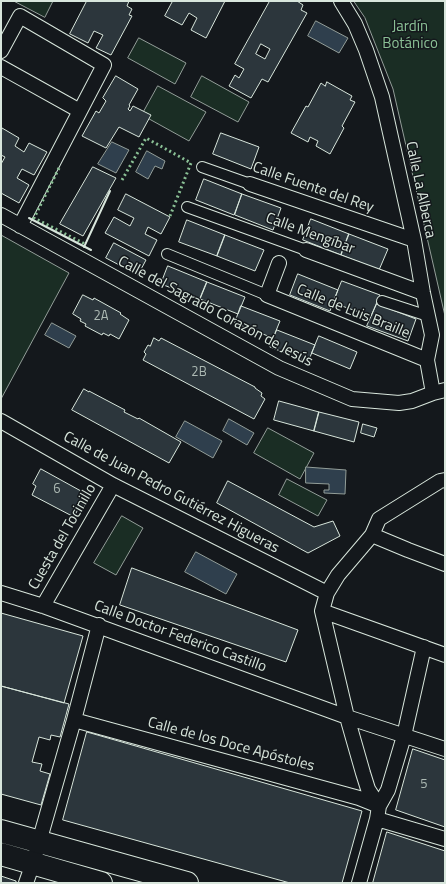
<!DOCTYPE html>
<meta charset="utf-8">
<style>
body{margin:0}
#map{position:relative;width:446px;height:884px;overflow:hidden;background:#14181c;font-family:"Titillium Web",sans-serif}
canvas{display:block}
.frame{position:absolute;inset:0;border:2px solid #d8e6dc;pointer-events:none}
</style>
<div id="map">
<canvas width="446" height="884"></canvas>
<div class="frame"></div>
</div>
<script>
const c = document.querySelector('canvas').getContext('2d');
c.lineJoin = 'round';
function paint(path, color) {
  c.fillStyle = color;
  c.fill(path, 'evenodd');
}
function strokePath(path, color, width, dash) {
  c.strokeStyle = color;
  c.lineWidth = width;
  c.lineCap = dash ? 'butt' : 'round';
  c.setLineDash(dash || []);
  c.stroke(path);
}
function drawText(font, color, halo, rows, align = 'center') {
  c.font = font + ' "Titillium Web",sans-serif';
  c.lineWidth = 3;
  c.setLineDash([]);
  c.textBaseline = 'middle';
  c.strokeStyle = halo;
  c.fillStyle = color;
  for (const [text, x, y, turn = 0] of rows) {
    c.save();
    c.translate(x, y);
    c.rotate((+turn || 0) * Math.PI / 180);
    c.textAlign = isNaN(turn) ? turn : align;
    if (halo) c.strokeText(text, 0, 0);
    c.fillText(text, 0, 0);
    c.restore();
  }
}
const green = new Path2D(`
 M14,1H53L45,17Z
 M354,1H445V316L393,89L365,18Z
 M139,38L186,63L175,84L128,58Z
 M202,76L249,102L238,122L191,97Z
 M158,86L206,112L189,141L142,115Z
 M1,235L69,273L1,399Z
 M268,428L314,453L300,479L254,453Z
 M287,479L327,500L318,516L279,495Z
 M122,516L143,528L116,575L94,563Z`);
const water = new Path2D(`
 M316,21L348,38L339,53L308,36Z
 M112,142L129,150L116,173L98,164Z
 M147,151L165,161L162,169L155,166L148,179L136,172Z
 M52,323L76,336L69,348L45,335Z
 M229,419L254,433L247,445L223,431Z
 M185,421L222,441L213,458L176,437Z
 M306,467L346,470L345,494L324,493V490H329V484L306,483Z
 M196,552L237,574L226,594L185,572Z`);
const building = new Path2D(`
 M87,1H129L127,6L132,9L129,15L132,16L111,55L96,48L103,35L94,31L88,43L70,34Z
 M173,1H225L206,38L191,30L197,18L189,13L182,25L165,16Z
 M270,1H297L303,5L301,10L307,13L268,82L262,79L251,98L229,86L235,75L239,78L244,69L235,64ZM261,44L270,49L265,59L256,54Z
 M116,76L138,89L129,105L130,106L128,109L130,111L133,106L151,115L139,137L119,127L106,148L82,136L96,111L99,113L106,101L103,98Z
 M327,82L352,96L350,100L355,102L342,126L344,128L330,154L316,146L318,141L310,137L308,142L291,133L306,106L308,107L321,83L325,86Z
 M2,128L19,138L15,146L24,152L29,143L47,152L34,175L22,169L17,178L29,185L19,203L1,193V164L5,157L1,155Z
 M221,133L259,147L251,169L213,154Z
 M93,167L116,178L83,236L60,224Z
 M204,179L242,194L234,215L196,200Z
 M126,194L170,217L161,234L148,227L145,234L157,240L149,256L105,233L114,217L130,226L134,218L118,210Z
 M242,194L281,208L273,230L235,215Z
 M311,219L349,234L341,255L303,240Z
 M187,220L225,235L217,256L179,242Z
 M349,234L388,249L379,270L341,255Z
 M225,235L264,250L255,271L217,256Z
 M114,243L146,260L138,275L106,258Z
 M168,266L207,282L200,299L161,284Z
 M298,274L338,290L330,311L290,295Z
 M342,281L380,295L371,316L333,303Z
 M207,282L245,297L238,314L200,299Z
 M83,295L93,300L94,298L121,313L120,314L129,320L119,339L110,334L109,336L103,333L102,335L85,326L86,324L80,321L81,319L73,314Z
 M377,304L416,319L408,341L367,326Z
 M241,306L280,321L273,338L235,323Z
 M277,330L315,345L308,362L270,347Z
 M319,336L357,352L350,369L312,353Z
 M154,338L159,341L161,338L255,387V388L262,393L261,396L265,399L254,419L143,360L146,354L144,352L148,345L150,346Z
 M84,389L89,392V391L125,410L124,412L138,419L139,418L181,442L169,463L72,410Z
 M279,401L319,412L314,431L274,420Z
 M319,412L359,422L354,442L314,431Z
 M363,424L377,428L374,437L361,433Z
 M41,469L90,496L82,511L78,509L74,517L32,495L36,486L33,484Z
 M228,481L314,527L333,521L340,536L308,553L217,503Z
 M132,568L298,630L286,662L120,605Z
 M1,613L83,636L64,703L1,686Z
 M1,686L69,704L60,737L51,735L50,740L39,737L32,762L42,764L40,771L50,774L41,805L1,794Z
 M87,732L362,811L342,883H290L63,820Z
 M413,749L445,760V827L396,810Z
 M387,832L445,851V883H373Z
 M1,876L16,881V883H1Z`);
const pedestrian = new Path2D(`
 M202,167L250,184
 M187,207L306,250
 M167,254L267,295
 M382,301L428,316`);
const minor = new Path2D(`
 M341,1L355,24L366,50L382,97L414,240L423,293L432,335L427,360L433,393
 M1,51L20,16L104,65L20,226
 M1,67L80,111
 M250,184L414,240
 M1,215L279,368L352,399L399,403L412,401L433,393L445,390
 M306,250L423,293
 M279,263L267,295L427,360
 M1,421L113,485L327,593
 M372,535L408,550L445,564
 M1,593L43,606L347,717L445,749
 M43,606L113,485
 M322,611L445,655
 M74,720L359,798L379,806L388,790L404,736L424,647
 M377,819L445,839
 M26,883L33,863L74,720L99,625
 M359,883L377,819L379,806L368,789L363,773L347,717L322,611L327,593L338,575L372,535L379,519L440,481L445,480`);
const primary = new Path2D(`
 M1,831L187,883
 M1,854L101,883`);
const hedge = new Path2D(`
 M59,168L34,218L85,244
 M122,180L146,138L191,163L170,216`);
const wall = new Path2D(`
 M29,218L91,250
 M84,247L110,191`);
const numberNames = [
 ["2A",101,317],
 ["2B",199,373],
 ["6",57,490],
 ["5",424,785]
];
const parkNames = [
 ["Jardín",410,27],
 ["Botánico",410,44]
];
const streetNames = [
 ["Calle Fuente del Rey",313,188,19],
 ["Calle La Alberca",420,190,78],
 ["Calle Mengíbar",310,234,20],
 ["Calle del Sagrado Corazón de Jesús",215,312,28],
 ["Calle de Luis Braille",353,312,22],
 ["Calle de Juan Pedro Gutiérrez Higueras",171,493,28],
 ["Cuesta del Tocinillo",63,537,-60],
 ["Calle Doctor Federico Castillo",180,637,20],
 ["Calle de los Doce Apóstoles",231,745,15]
];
paint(green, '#1a2d24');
strokePath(green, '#939e99', 1);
paint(water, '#2f3f4d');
strokePath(water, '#939e99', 1);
paint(building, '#2c363c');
strokePath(building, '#d8e6dc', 1);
strokePath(pedestrian, '#d8e6dc', 12);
strokePath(minor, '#d8e6dc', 16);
strokePath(primary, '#d8e6dc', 24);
strokePath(pedestrian, '#14181c', 10);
strokePath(minor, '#14181c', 14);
strokePath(primary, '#14181c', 22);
strokePath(hedge, '#8ac095', 3, [2, 3]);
strokePath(wall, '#d8e6dc', 2);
drawText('13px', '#adbab4', null, numberNames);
drawText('15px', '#8ac095', '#14181c', parkNames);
drawText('15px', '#d8e6dc', '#14181c', streetNames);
</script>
